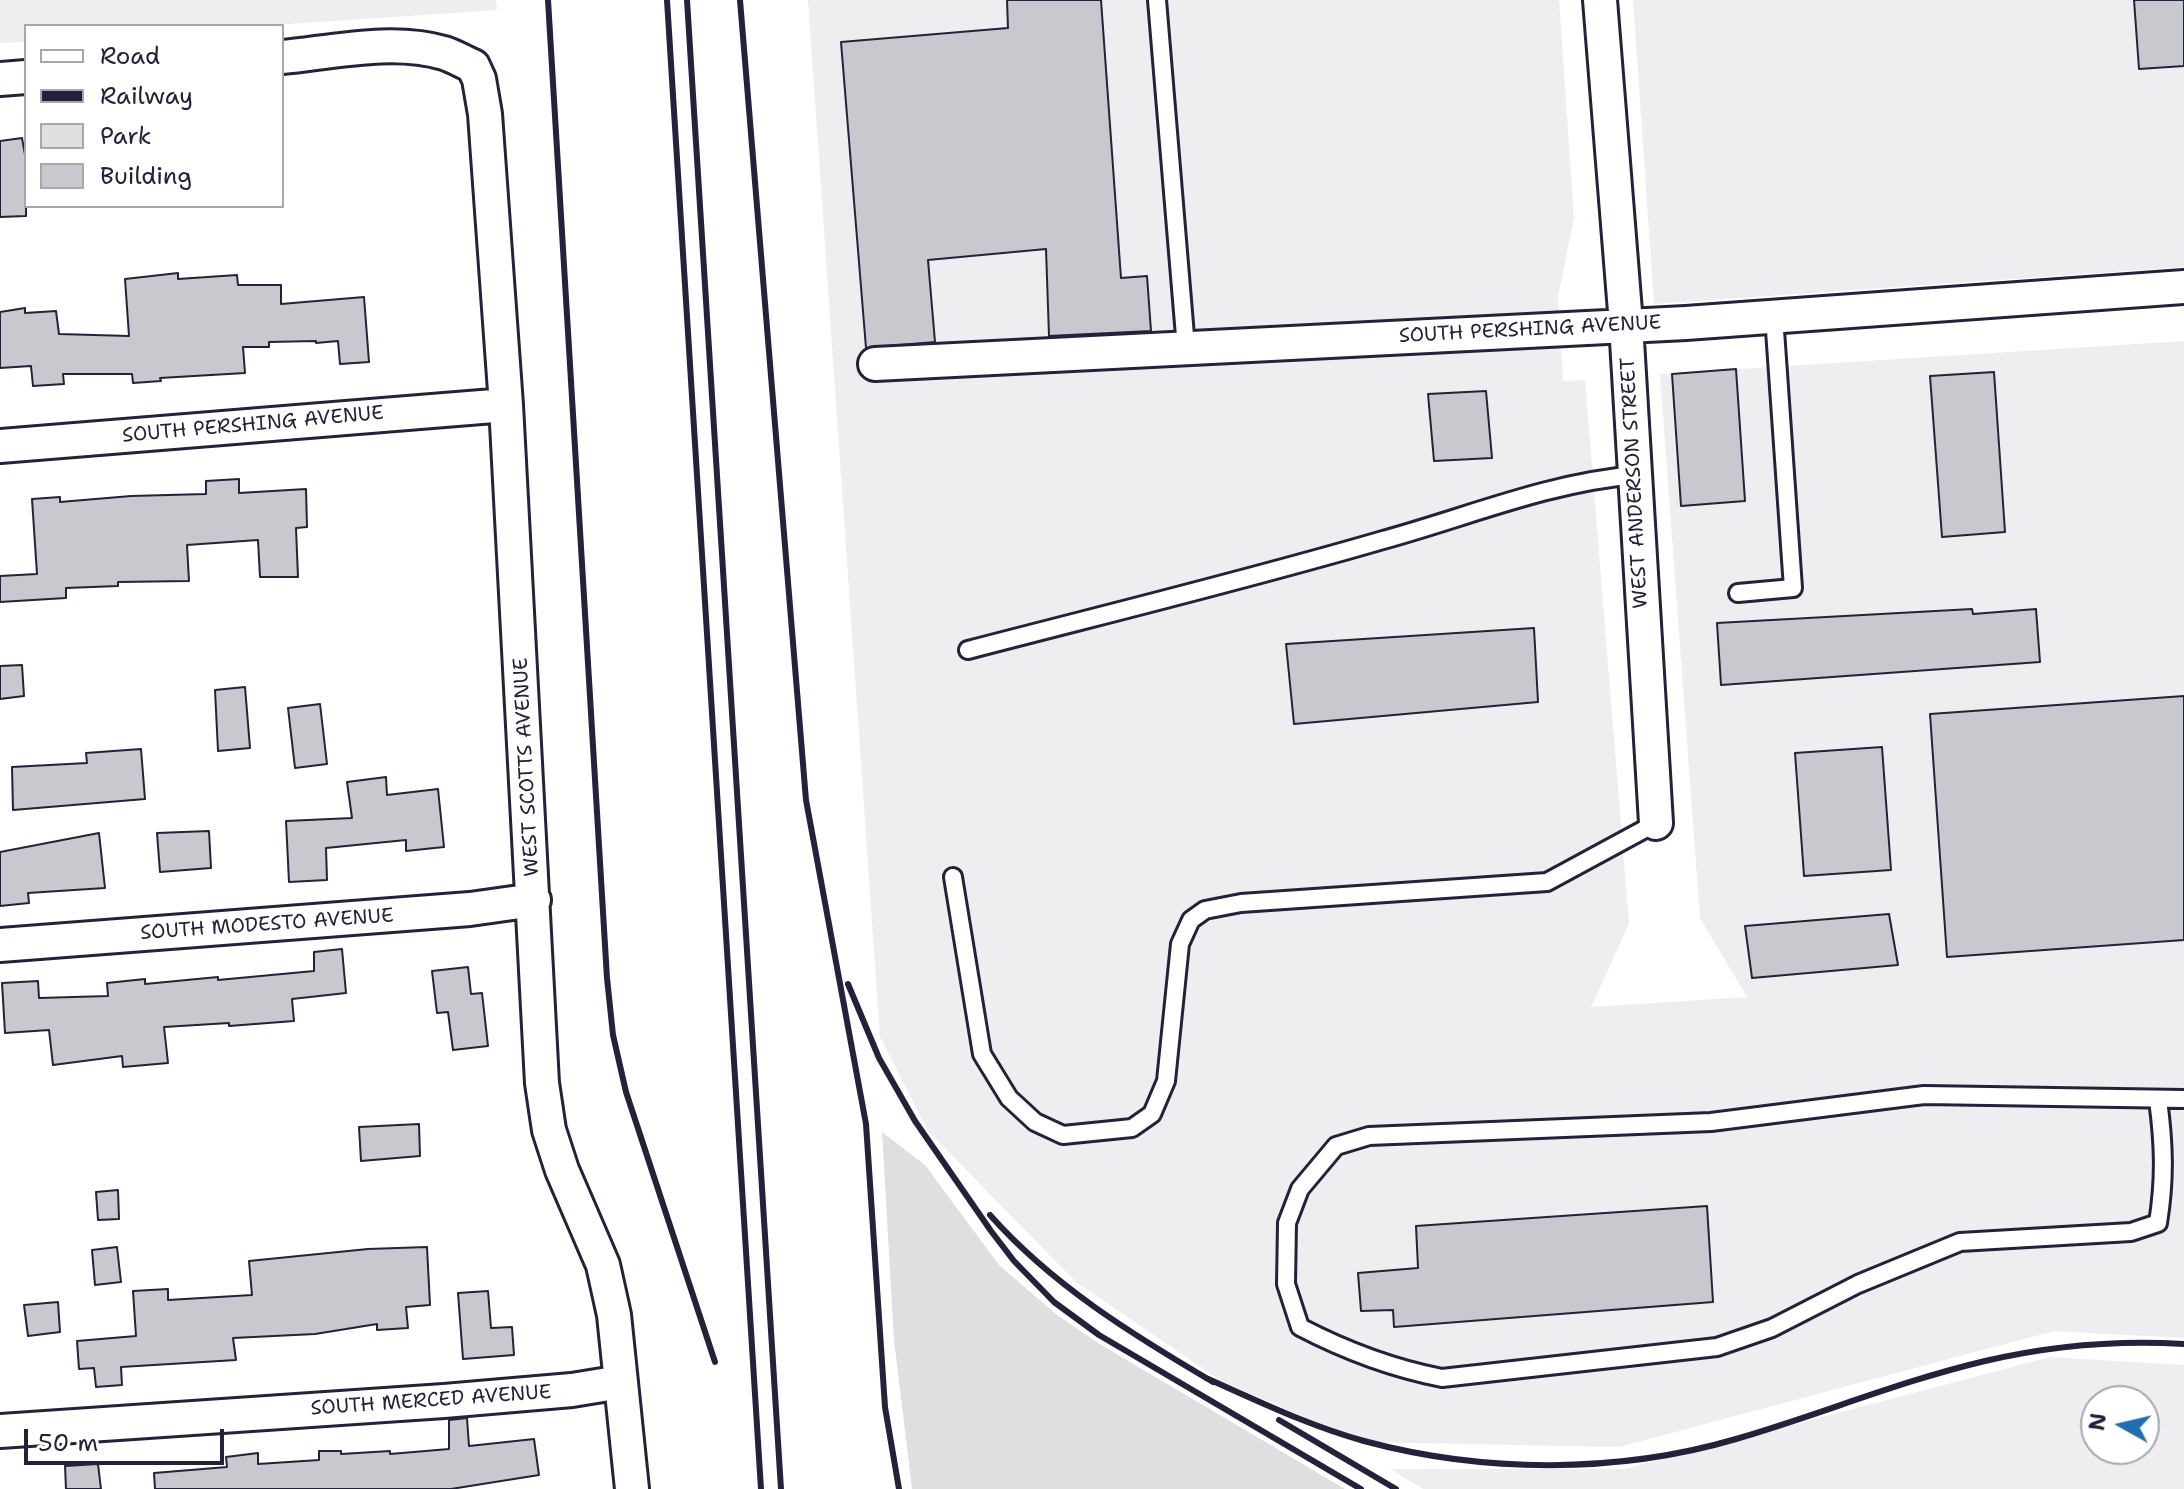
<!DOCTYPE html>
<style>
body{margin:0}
#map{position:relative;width:2184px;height:1489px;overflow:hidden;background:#fff;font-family:"Shantell Sans",sans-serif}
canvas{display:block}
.legend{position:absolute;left:24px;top:24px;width:260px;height:184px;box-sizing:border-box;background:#fff;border:2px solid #a7a7b1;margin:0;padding:10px 14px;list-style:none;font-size:24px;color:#22223b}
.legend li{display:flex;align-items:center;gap:16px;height:40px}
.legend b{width:40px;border:2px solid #a7a7b1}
.north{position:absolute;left:2080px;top:1385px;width:80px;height:80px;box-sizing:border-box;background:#fff;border:2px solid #a7a7b1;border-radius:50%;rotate:278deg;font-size:22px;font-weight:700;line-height:32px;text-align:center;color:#22223b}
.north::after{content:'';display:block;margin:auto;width:28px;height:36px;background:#1f6fb2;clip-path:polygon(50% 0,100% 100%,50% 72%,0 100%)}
.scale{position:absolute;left:24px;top:1429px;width:200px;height:36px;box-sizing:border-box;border:4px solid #22223b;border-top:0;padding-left:10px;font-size:24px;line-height:28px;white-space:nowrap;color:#22223b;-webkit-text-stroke:6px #fff;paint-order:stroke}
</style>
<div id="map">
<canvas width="2184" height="1489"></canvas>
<ul class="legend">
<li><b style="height:10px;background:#fff"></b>Road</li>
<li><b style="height:10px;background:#22223b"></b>Railway</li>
<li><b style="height:22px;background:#dfdfe2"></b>Park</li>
<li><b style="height:22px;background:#c8c8cf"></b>Building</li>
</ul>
<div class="north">N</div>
<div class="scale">50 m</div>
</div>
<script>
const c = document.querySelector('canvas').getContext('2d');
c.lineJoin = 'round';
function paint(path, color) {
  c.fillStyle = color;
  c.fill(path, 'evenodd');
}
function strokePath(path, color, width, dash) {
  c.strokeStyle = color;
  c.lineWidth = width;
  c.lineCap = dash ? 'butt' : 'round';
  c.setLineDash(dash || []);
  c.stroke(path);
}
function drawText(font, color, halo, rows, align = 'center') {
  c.font = font + ' "Shantell Sans",sans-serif';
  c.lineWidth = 6;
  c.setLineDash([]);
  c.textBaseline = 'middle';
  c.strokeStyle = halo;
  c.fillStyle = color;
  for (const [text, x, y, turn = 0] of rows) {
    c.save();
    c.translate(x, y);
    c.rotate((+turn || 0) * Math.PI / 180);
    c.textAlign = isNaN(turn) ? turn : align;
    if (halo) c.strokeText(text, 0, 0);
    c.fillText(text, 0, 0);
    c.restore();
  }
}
const built = new Path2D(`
 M0,0H496L497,10L258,26H26V42L0,43Z
 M808,0H1559L1574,218L1558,297L1563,381L1585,380L1629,924L1591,1007L1747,997L1700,918L1660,374L2184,341V1338L2054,1331L1619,1447L1362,1442L1221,1381L1076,1282L928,1131L880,1037Z
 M1633,0H2184V267L1654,304Z
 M2050,1357L2184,1365V1489H1423L1390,1469H1625ZM2144,1401V1449H2096V1401Z`);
const green = new Path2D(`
 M882,1132L925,1165L999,1265L1056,1314L1098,1343L1345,1489H912L894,1340Z`);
const building = new Path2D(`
 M1007,0H1101L1121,278L1147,276L1151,331L1049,336L1046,249L928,260L935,342L866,348L841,42L1008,28Z
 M2134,0H2184V66L2139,69Z
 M22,138L26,160V216L0,217V141Z
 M178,273V279L237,275L238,285H281V304L364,297L369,362L340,364L338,341L316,343V341L269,342V347H243L245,373L160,378L161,381L133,383L132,374H63L64,384L33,386L31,366L0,368V312L25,308V313L56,311L59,334L129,336L125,279Z
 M1736,369L1745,501L1681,506L1672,374Z
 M1994,372L2005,532L1942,537L1930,376Z
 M1486,391L1492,458L1434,461L1428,394Z
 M239,479V493L306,489L307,527L296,528L298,577H260L258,540L187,545L189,581L118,582V586L66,588V598L0,602V576L37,574L32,499L60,497V502L131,496L206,494V481Z
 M1972,609L1973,614L2036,609L2040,662L1721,685L1717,623Z
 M1534,628L1538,702L1294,724L1286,644Z
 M22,665L24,696L0,699V666Z
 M245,687L250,748L218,751L215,690Z
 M2184,696V940L1947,957L1930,714Z
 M320,704L327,764L295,768L288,708Z
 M1882,747L1891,870L1804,876L1795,753Z
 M141,749L145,799L13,810L12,767L87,763L86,753Z
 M386,777L387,795L438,789L444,847L406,851V840L326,848L327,880L289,882L286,821L352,818L347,782Z
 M209,831L211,868L160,872L157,833Z
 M99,833L105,888L28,893L29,903L0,906V852Z
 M1889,914L1898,965L1752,978L1745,926Z
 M342,949L346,993L292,999L294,1021L229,1026V1023L164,1027L168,1063L123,1067L122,1056L53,1065L49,1030L5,1033L2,983L38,981L39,998L108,996L107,983L145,979V984L218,977V980L314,971V952Z
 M468,967L471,994L482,993L488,1046L453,1050L448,1012L437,1013L432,971Z
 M419,1124L420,1156L361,1161L359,1127Z
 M118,1190L119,1219L98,1220L96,1192Z
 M1707,1206L1713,1302L1394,1327L1393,1310L1361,1311L1358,1273L1418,1268L1416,1226Z
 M117,1247L121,1282L95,1285L92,1250Z
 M427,1247L430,1305L406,1307L408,1328L377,1330V1324L315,1334L233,1338L236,1360L121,1367L122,1385L96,1387L94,1368L79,1369L77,1341L136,1336L133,1291L168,1289V1300L252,1295L249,1261L368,1249Z
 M488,1291L491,1328L512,1327L514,1355L463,1359L458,1293Z
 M58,1302L60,1332L28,1336L24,1305Z
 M467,1418L469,1446L534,1439L539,1475L451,1489H155L154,1473L227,1467L226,1457L258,1453V1464L319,1460V1451H341V1454L390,1451V1454L449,1449V1420Z
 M98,1464L101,1489H66L65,1466Z`);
const service = new Path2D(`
 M1157,0L1186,348
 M1738,593L1793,588L1774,316
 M968,650C1106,614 1246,580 1383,540C1467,517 1547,483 1635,475
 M953,877L982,1054L1009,1098L1035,1122L1063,1135L1132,1128L1152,1114L1166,1081L1180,944L1191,920L1205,910L1241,903L1547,882L1656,823
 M2158,1100C2164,1144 2165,1179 2158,1223L2131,1232L1960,1242L1858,1284L1772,1328L1717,1347L1442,1378C1391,1368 1346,1351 1300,1327L1286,1284L1287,1223L1300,1189L1336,1146L1369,1136L1711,1122L1924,1095L2184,1099`);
const minor = new Path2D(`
 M1600,0L1626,324L1656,823
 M282,57C333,52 393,38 444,53C454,56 463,62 473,66L479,79L485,114L506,405L542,1083L549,1130L562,1170L603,1265L614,1315L632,1489
 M0,79L26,77
 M875,364L1686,323L2184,287
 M0,446L506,405
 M0,945L470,909L534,900
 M0,1431L444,1401L572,1390L621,1382`);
const rail = new Path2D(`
 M548,0L607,978L613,1035L626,1092L715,1362
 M667,0L761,1489
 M687,0L781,1489
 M740,0L806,800L866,1124L885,1407L899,1489
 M848,984L879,1058L915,1121L991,1231L1014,1261L1054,1302L1099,1335L1361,1489
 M990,1215C1052,1285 1133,1335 1213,1382
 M1206,1378C1258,1401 1309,1426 1364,1441C1483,1473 1617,1474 1736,1439C1819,1415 1900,1381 1985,1361C2049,1346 2119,1340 2184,1344
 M1279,1420L1396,1489`);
const streetNames = [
 ["SOUTH PERSHING AVENUE",1530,330,-3],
 ["SOUTH PERSHING AVENUE",253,425,-5],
 ["WEST ANDERSON STREET",1635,483,-93],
 ["WEST SCOTTS AVENUE",527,767,-93],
 ["SOUTH MODESTO AVENUE",267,925,-4],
 ["SOUTH MERCED AVENUE",431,1401,-4]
];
paint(built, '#eeeef1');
paint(green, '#dfdfe2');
paint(building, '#c8c8cf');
strokePath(building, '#22223b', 2);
strokePath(service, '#22223b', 22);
strokePath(minor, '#22223b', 38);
strokePath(service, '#fff', 16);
strokePath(minor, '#fff', 32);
strokePath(rail, '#22223b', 6);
drawText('20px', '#22223b', '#fff', streetNames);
</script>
